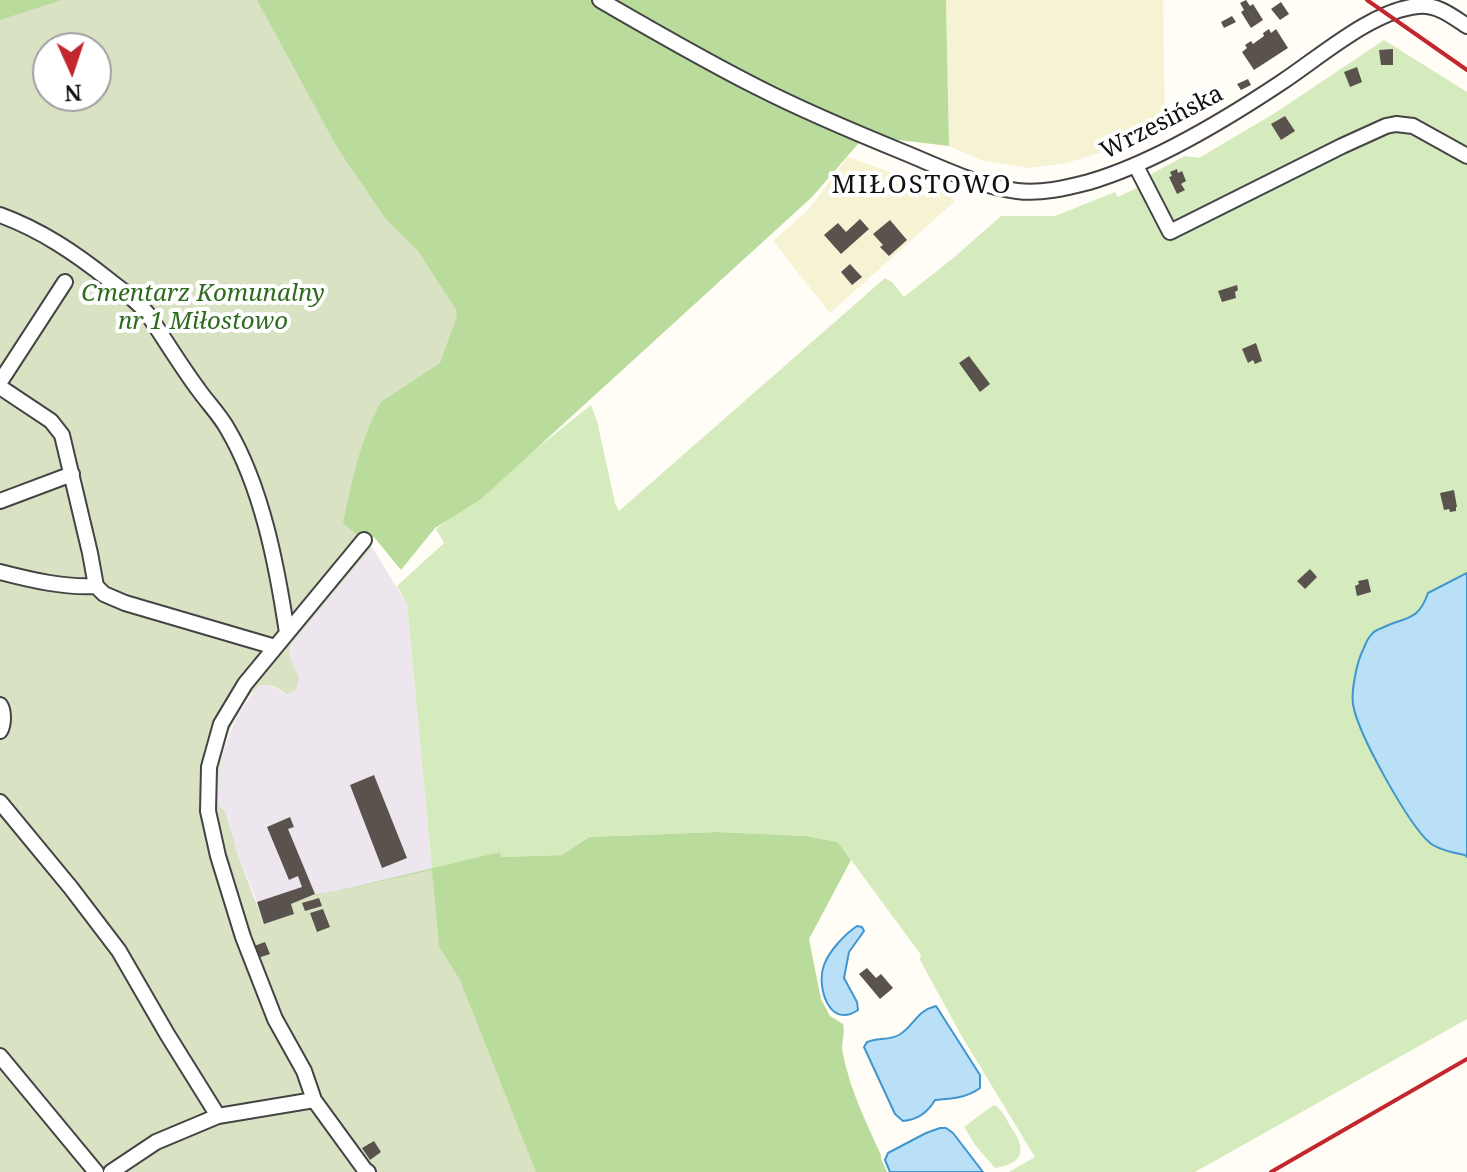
<!DOCTYPE html>
<meta charset="utf-8">
<style>
body{margin:0}
#map{position:relative;width:1467px;height:1172px;overflow:hidden;background:#fffdf5;font-family:"Noto Serif",serif}
canvas{display:block}
.north{position:absolute;left:32px;top:32px;width:80px;height:80px;box-sizing:border-box;background:#fff;border:2px solid #a0a0a0;border-radius:50%;rotate:177deg;font-size:22px;font-weight:700;line-height:32px;text-align:center;color:#111}
.north::after{content:'';display:block;margin:auto;width:28px;height:36px;background:#c4262e;clip-path:polygon(50% 0,100% 100%,50% 72%,0 100%)}
</style>
<div id="map">
<canvas width="1467" height="1172"></canvas>
<div class="north">N</div>
</div>
<script>
const c = document.querySelector('canvas').getContext('2d');
c.lineJoin = 'round';
function paint(path, color) {
  c.fillStyle = color;
  c.fill(path, 'evenodd');
}
function strokePath(path, color, width, dash) {
  c.strokeStyle = color;
  c.lineWidth = width;
  c.lineCap = dash ? 'butt' : 'round';
  c.setLineDash(dash || []);
  c.stroke(path);
}
function drawText(font, color, halo, rows, align = 'center') {
  c.font = font + ' "Noto Serif",serif';
  c.lineWidth = 8;
  c.setLineDash([]);
  c.textBaseline = 'middle';
  c.strokeStyle = halo;
  c.fillStyle = color;
  for (const [text, x, y, turn = 0] of rows) {
    c.save();
    c.translate(x, y);
    c.rotate((+turn || 0) * Math.PI / 180);
    c.textAlign = isNaN(turn) ? turn : align;
    if (halo) c.strokeText(text, 0, 0);
    c.fillText(text, 0, 0);
    c.restore();
  }
}
const industrial = new Path2D(`
 M372,547L407,604L432,870L337,891L315,894L294,914L264,924L257,902L218,805L217,785L224,749L237,715L255,690L259,686L269,685L287,694L294,666L290,661L289,654L292,643Z`);
const farmland = new Path2D(`
 M946,0H1163L1165,129L1144,139L1067,163L1028,168L984,161L949,146Z
 M848,157L951,194L954,202L830,313L773,241L808,210Z`);
const green = new Path2D(`
 M1384,40L1467,92V1019L1195,1172H1009L1035,1157L961,1035L920,960L921,955L838,842L805,836L718,832L589,837L562,855L500,857V852L432,870L407,604L397,586L444,543L436,529L591,405L597,421L615,503L619,511L885,278L892,282L904,297L957,255L1001,216H1055L1115,192L1118,197L1153,180L1151,174L1185,156L1199,158L1275,113Z
 M995,1105C1003,1111 1006,1119 1011,1127C1026,1148 1025,1164 995,1168L976,1146L964,1127L992,1106Z`);
const forest = new Path2D(`
 M0,0H946L949,146L865,136L812,197L481,499L435,528L401,570L374,537L349,539L272,630L197,795L264,924L293,915L315,894L337,891L500,852L501,857L562,855L589,837L718,832L805,836L838,842L851,860L809,939L821,999L830,1016L843,1024C846,1035 840,1043 843,1054C850,1090 866,1122 881,1155V1159L887,1172H165L0,229ZM48,48H96L155,281L93,96H48Z`);
const cemetery = new Path2D(`
 M62,0H257L338,149L386,219L419,252L456,310L457,316L440,363L381,402C360,439 352,482 343,523L372,547L292,643C285,656 294,665 299,677L296,690L287,694C277,688 271,683 259,686C227,714 217,765 218,805L225,811L238,855L264,924L293,914L291,904L315,894L337,891L432,870L439,946L460,980L536,1172H0V20ZM48,48H96V96H48Z`);
const water = new Path2D(`
 M1467,573V857L1465,855C1454,853 1439,850 1430,843C1408,824 1357,732 1353,704C1351,691 1357,661 1363,650C1365,645 1368,637 1372,634C1374,631 1379,629 1382,628C1406,616 1418,622 1428,593Z
 M857,926L862,927L864,931L849,952L844,978L857,1002L858,1010C829,1030 816,986 824,965C829,951 845,934 857,926Z
 M936,1006L980,1075V1088C967,1098 950,1099 935,1100C928,1112 917,1120 903,1121L895,1114L864,1047L867,1042C877,1038 890,1040 899,1035C915,1025 916,1011 936,1006Z
 M940,1128H946L953,1133L983,1172H890L885,1160L888,1153L926,1133Z`);
const building = new Path2D(`
 M1246,0L1250,6L1253,4L1263,20L1251,28L1241,12L1244,10L1240,3Z
 M1281,2L1289,14L1280,20L1271,9Z
 M1232,16L1236,22L1224,28L1221,22Z
 M1269,29L1271,33L1276,29L1288,48L1254,70L1242,52L1247,48L1245,45L1251,41L1253,44L1264,36L1263,33Z
 M1393,49V65H1381L1379,50Z
 M1357,67L1362,82L1350,87L1344,72Z
 M1248,79L1251,85L1241,90L1237,84Z
 M1285,116L1295,131L1281,140L1271,124Z
 M1177,169L1178,173L1182,171L1186,181L1181,184L1185,190L1177,194L1169,177L1172,176L1170,172Z
 M860,219L869,229L841,254L824,235L838,223L846,232Z
 M890,220L907,240L889,256L880,247L883,245L873,234Z
 M850,264L862,277L852,285L841,272Z
 M1237,285L1238,290L1235,292L1236,298L1222,302L1218,291Z
 M1256,343L1262,361L1255,364L1253,360L1248,363L1242,349Z
 M969,356L990,384L980,392L959,363Z
 M1454,490L1457,507H1456V511L1450,512L1449,509L1444,510L1440,493Z
 M1310,569L1317,577L1305,589L1297,581Z
 M1368,579L1371,592L1357,596L1355,586L1359,584L1358,581Z
 M374,775L407,858L382,868L350,785Z
 M290,817L294,827L288,829L315,894L291,904L294,914L264,924L257,902L302,887L298,876L289,880L267,827Z
 M319,898L322,906L305,911L302,903Z
 M323,909L330,927L317,932L310,913Z
 M265,942L270,954L258,958L254,946Z
 M867,968L876,978L881,974L893,988L880,999L859,974Z
 M374,1141L381,1152L370,1160L362,1148Z`);
const street = new Path2D(`
 M600,0C652,30 705,61 759,88C806,112 854,132 903,152C940,167 977,186 1017,191C1041,194 1066,188 1089,182C1154,163 1225,120 1282,82C1320,57 1373,10 1418,6C1437,4 1452,16 1467,26
 M1136,166L1170,232L1342,146L1386,126L1396,124L1413,126L1467,156
 M0,215C41,230 75,253 109,280C122,290 136,300 147,313C164,338 180,365 198,389C207,402 219,414 227,428C262,487 277,566 287,633
 M0,382L65,282
 M0,387L51,421L62,435L90,553L96,586
 M0,501L72,474
 M364,540L245,684L221,724L209,767L208,811L218,856L243,937L275,1019L304,1071L314,1100L365,1170L368,1172
 M0,572C31,580 65,588 96,586L104,594L125,603L275,647
 M0,705C4,711 4,724 0,731
 M0,802L71,888L119,951L167,1034L218,1116L314,1100
 M0,1056L96,1172
 M111,1172L156,1142L218,1116`);
const rail = new Path2D(`
 M1367,0L1467,70
 M1271,1172L1467,1059`);
const streetNames = [
 ["Wrzesińska",1162,123,-27]
];
const parkNames = [
 ["Cmentarz Komunalny",203,294],
 ["nr 1 Miłostowo",203,322]
];
const neighbourhoodNames = [
 ["MIŁOSTOWO",922,186]
];
paint(industrial, '#eee6ef');
paint(farmland, '#f6f3d4');
paint(green, '#d5ebbd');
paint(forest, '#b9dc9c');
paint(cemetery, '#d9e3c4');
paint(water, '#b9e0f7');
strokePath(water, '#3f96cf', 2);
paint(building, '#5a524d');
strokePath(street, '#444', 18);
strokePath(street, '#fff', 14);
strokePath(rail, '#c4262e', 4);
drawText('24px', '#111', '#fff', streetNames);
drawText('italic 24px', '#2f6b1f', '#fff', parkNames);
c.letterSpacing = '2px';
drawText('26px', '#111', '#fff', neighbourhoodNames);
c.letterSpacing = '0px';
</script>
